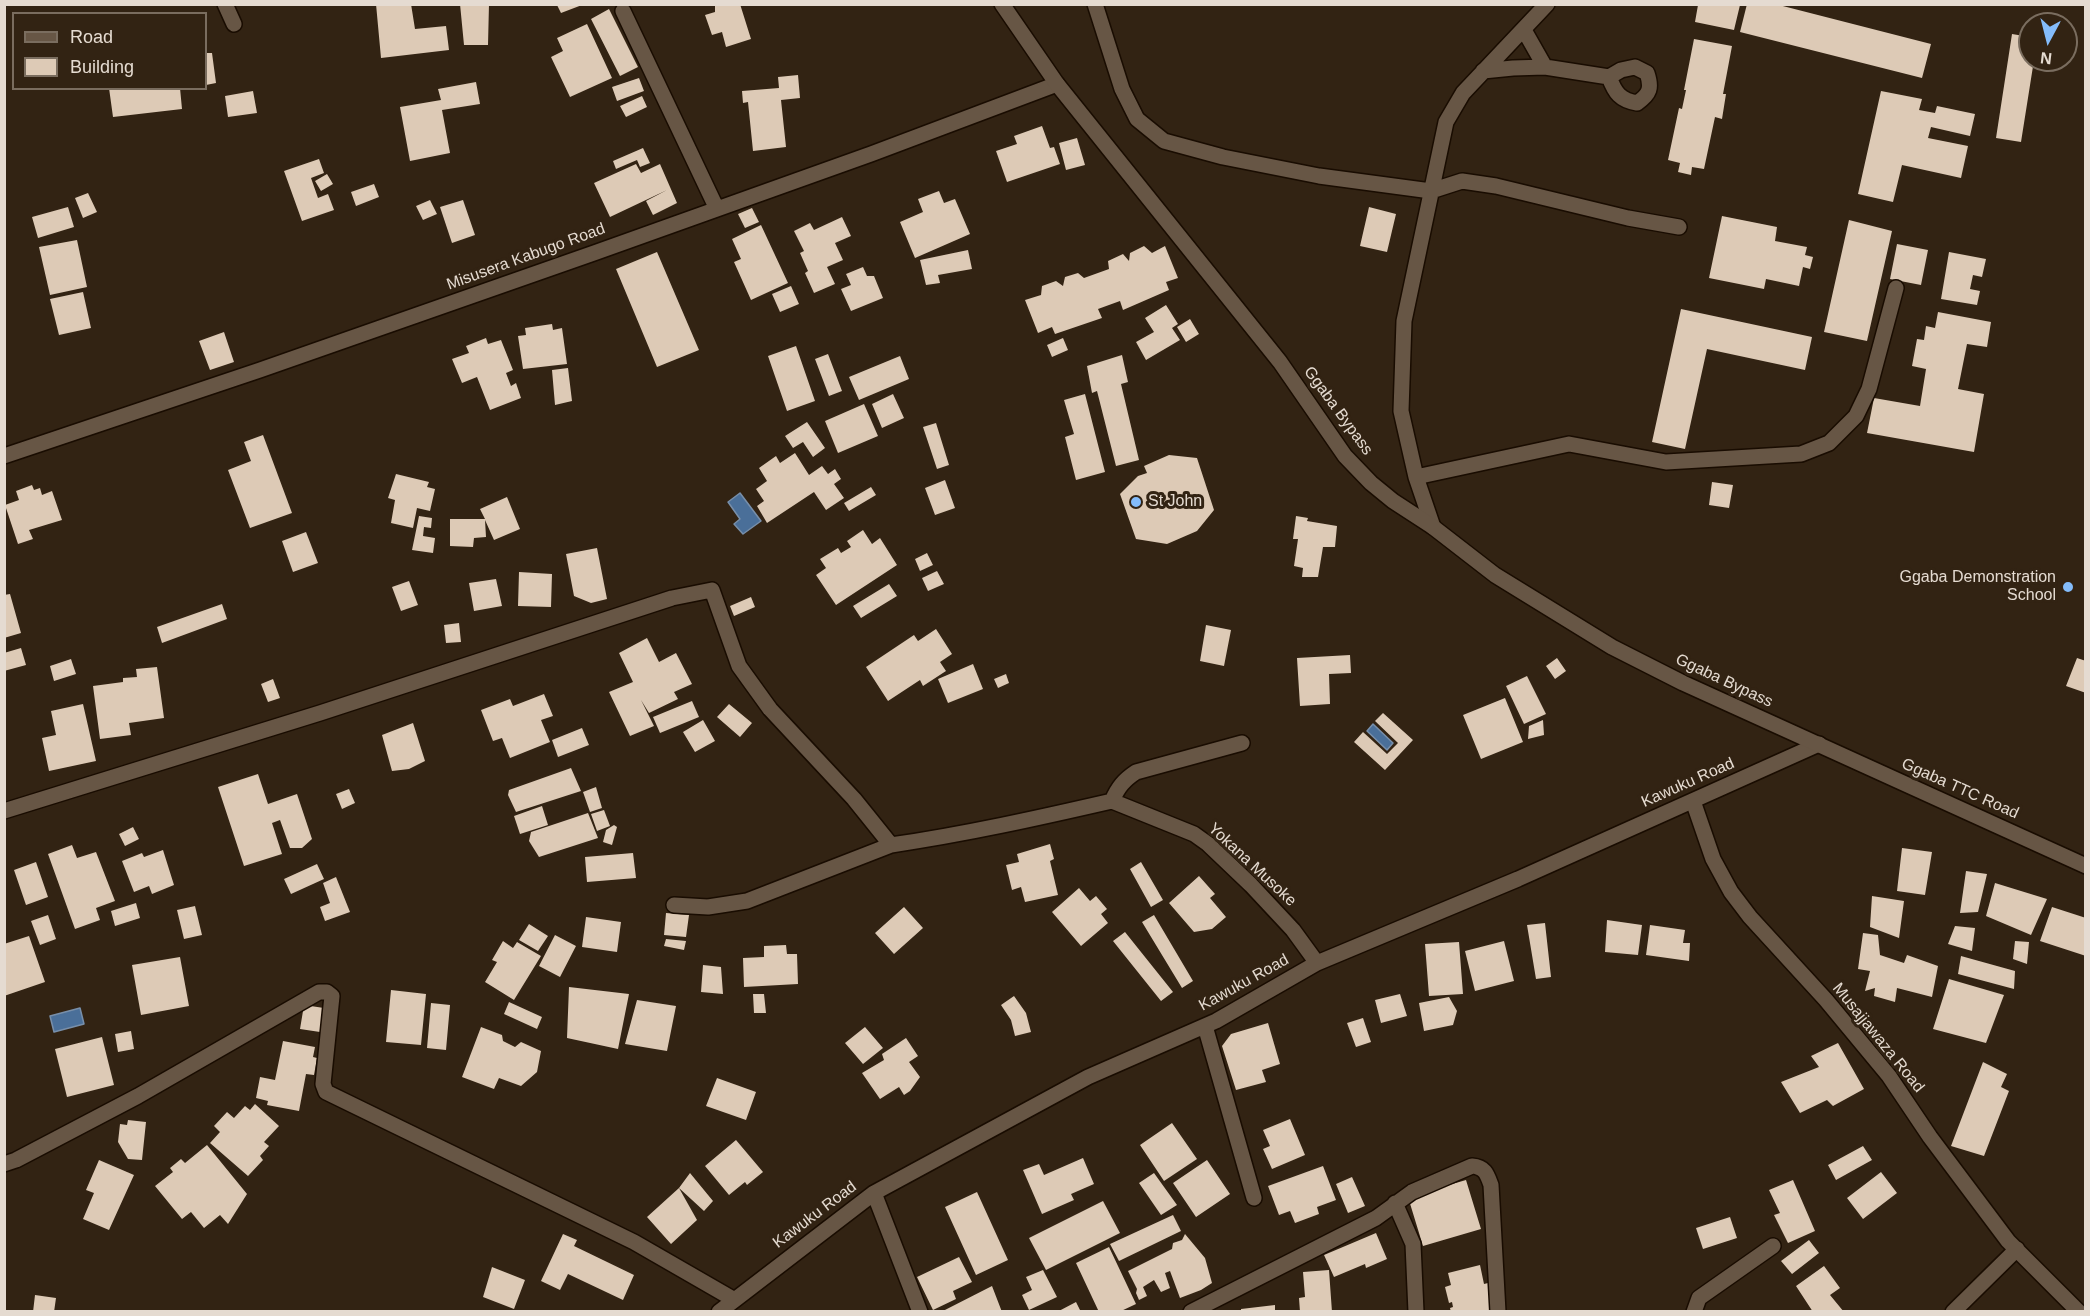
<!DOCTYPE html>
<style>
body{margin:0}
#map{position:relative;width:2090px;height:1316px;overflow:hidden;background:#322313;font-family:Helvetica,sans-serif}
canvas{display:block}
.frame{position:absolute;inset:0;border:6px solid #e5dbd1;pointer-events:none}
.legend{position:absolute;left:12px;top:12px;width:195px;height:78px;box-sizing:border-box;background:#322313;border:2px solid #7a6d5f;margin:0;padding:8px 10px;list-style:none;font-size:18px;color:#e5dbd1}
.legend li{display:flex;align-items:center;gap:12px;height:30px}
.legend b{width:30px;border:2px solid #7a6d5f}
.north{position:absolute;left:2018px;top:12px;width:60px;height:60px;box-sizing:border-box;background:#322313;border:2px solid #7a6d5f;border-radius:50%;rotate:187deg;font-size:16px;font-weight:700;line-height:24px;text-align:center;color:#e5dbd1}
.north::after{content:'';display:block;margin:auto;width:21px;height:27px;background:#84bcfb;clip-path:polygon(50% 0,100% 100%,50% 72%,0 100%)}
</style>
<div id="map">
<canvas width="2090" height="1316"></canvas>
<div class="frame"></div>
<ul class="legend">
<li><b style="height:8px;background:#675645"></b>Road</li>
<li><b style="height:16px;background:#ddcab6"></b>Building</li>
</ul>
<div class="north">N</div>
</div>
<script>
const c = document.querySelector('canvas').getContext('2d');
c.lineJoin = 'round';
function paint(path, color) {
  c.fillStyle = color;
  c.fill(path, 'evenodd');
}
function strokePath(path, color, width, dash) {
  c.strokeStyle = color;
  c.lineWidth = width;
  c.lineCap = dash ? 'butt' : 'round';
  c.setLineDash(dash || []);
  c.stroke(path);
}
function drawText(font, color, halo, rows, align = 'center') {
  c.font = font + ' Helvetica,sans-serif';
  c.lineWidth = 6;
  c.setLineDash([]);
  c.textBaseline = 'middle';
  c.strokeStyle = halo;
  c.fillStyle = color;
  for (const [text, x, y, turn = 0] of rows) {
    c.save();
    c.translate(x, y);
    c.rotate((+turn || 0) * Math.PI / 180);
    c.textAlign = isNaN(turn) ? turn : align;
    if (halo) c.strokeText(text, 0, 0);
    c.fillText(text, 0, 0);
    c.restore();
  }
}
const water = new Path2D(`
 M740,493L761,521L743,534L734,524L740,519L728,502Z
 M1373,724L1393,743L1387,750L1367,731Z
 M80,1008L84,1024L54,1032L50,1016Z`);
const building = new Path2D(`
 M376,4H411L415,29L446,26L449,50L381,58Z
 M460,4H489L488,45H464Z
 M715,4H740L751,39L726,47L722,32L712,35L705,15L715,12Z
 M1747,4H1775L1931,44L1922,78L1740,32Z
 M557,5H582L561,13Z
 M1698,5H1740L1734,30L1695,22Z
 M609,9L638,67L620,76L591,19Z
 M587,24L612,78L570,97L551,57L563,51L557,38Z
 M2012,34L2030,37V60H2034L2021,142L1996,138Z
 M1694,39L1732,46L1723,94H1726L1722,119L1715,117L1704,169L1692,167L1691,175L1678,172L1680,163L1668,160L1679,108L1682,109L1686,90H1684Z
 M206,53H212L216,83L206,85Z
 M798,75L800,98L781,100L786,147L753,151L748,102L743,103L742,91L779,88L778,77Z
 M639,78L644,91L617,101L612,87Z
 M476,82L480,104L442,110L450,153L410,161L400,107L441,100L438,89Z
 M109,88H180L182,109L113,117Z
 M253,91L257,113L228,117L225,96Z
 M1881,91L1922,99L1919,110L1935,113L1937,106L1975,114L1970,136L1931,127L1928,138L1968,146L1961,178L1902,165L1893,202L1858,194Z
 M642,96L647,107L626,117L620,106Z
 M1042,126L1050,148L1054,147L1060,164L1007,182L996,151L1017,144L1014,136Z
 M1077,138L1085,165L1066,170L1059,143Z
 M643,148L650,163L640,167L637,160L616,169L613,161Z
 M319,159L324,173L311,178L318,198L328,194L334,210L302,221L284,171Z
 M636,164L641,173L660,164L677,203L653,215L646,201L667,190L610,217L594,183Z
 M327,174L333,184L321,191L315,181Z
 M374,184L379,197L356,206L351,192Z
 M939,191L944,203L955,199L970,234L915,258L900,222L923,212L918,199Z
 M88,193L97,212L83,218L75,198Z
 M430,200L437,214L423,220L416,206Z
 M463,200L475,235L452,243L440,207Z
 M68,207L74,227L38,238L32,217Z
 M1369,207L1396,214L1387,252L1360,246Z
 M752,208L759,222L745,228L738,214Z
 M1722,216L1777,227L1775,241L1807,247L1805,255L1813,257L1810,269L1803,267L1799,286L1766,279L1764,289L1709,278Z
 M842,217L851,236L835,243L843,260L827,267L835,284L814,293L805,273L808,271L800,253L804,251L794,231L810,223L814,230Z
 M1849,220L1892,231L1867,341L1824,332Z
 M761,225L788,283L751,300L734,262L741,259L732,239Z
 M77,240L87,287L50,295L39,247Z
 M1897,244L1928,250L1921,285L1890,279Z
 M1144,246L1152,253L1165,246L1178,278L1166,282L1169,290L1123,310L1120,301L1098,309L1102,318L1055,334L1052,327L1038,333L1025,300L1041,295L1042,286L1056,281L1063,286L1065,277L1078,273L1084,278L1109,269L1108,261L1123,254L1129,261L1130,253Z
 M968,250L972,269L938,275L940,283L926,285L920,260Z
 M657,252L699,350L657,367L616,269Z
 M1949,252L1986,259L1982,277L1973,275L1970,289L1980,291L1977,305L1941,299Z
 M863,267L867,276H874L883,298L851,311L841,289L851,285L846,274Z
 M791,286L799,304L780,312L772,294Z
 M83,292L91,328L59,335L50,299Z
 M1166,305L1178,324L1172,328L1180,340L1146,360L1136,342L1154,332L1145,318Z
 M1681,309L1812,337L1805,370L1707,349L1685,449L1652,442Z
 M1938,312L1991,322L1987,347L1967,344L1958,389L1984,394L1974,452L1867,433L1874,398L1920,406L1926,369L1912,366L1917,339L1924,340L1926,326L1935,328Z
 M1190,319L1199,334L1186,342L1177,327Z
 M552,324L553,330L562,328L567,364L523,369L518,336L526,335L525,328Z
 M224,332L234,362L210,370L199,341Z
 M486,338L488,344L501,340L513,370L506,373L511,386L516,383L521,398L490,410L477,377L462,383L452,359L469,353L466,346Z
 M1063,338L1068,350L1052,357L1047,345Z
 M796,346L815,401L787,411L768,356Z
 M828,354L842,391L829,396L815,359Z
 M1122,355L1128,382L1121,384L1139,460L1116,466L1097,391L1092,393L1087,366Z
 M900,356L909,379L859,400L849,377Z
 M568,368L572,401L555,405L552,370Z
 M893,394L904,418L882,428L872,404Z
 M1085,394L1105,472L1076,480L1065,437L1074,434L1064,400Z
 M864,404L878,436L838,453L825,421Z
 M807,422L825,448L813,457L803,442L793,448L785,436Z
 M936,423L949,465L937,469L923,427Z
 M263,435L292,513L250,528L228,470L251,461L244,442Z
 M795,453L809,475L822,466L828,474L835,469L841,479L834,484L844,498L826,510L814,492L767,523L757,506L764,501L756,489L767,481L759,468L776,456L780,463Z
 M1169,455L1197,458L1214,510L1197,531L1167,544L1136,539L1120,494L1138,476L1147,473L1144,466Z
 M396,474L429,482L427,487L435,489L430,511L417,508L413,528L391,523L395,500L388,498Z
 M945,480L955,508L935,515L925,488Z
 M1712,482L1733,485L1729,508L1709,505Z
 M32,485L34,490L40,488L42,495L52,491L62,520L29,530L33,539L18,544L5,505L19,500L16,491Z
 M871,487L876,495L849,511L844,503Z
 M507,497L520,529L494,540L485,520L486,537L474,538L473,547L450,546V519H485L480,509Z
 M419,516L432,518L431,528L424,527L423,536L435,538L433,553L412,550Z
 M1296,516L1308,518L1307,521L1337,526L1335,547H1323L1318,577H1302L1303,568L1294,566L1298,539H1293Z
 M863,530L872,544L880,538L897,565L836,605L816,575L826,568L820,559L838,548L841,553L851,547L847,541Z
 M306,532L318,563L293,572L282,541Z
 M597,548L607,599L591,603L574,596L566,554Z
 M927,553L933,565L920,571L915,559Z
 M937,571L944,584L928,591L922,578Z
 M519,572L552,574L551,607L518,606Z
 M496,579L502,606L474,611L469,583Z
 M409,581L418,605L401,611L392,587Z
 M889,584L897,596L861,618L853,606Z
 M10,594L21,633L4,638V595Z
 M751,597L755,607L734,616L730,606Z
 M222,604L227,619L162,643L157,627Z
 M459,623L461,642L446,643L444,625Z
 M1206,625L1231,630L1224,666L1200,661Z
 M936,629L952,654L940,662L946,671L923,686L920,680L888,701L866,667L914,635L918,641Z
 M647,638L659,662L676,653L692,684L674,692L678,699L649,713L641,700L654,726L630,736L609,692L633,682L619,653Z
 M21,648L26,665L4,671V653Z
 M1350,655L1351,673L1329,674L1330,704L1300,706L1297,658Z
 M1557,658L1566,671L1555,679L1546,666Z
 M2077,658L2086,661V693L2066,686Z
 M71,659L76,674L54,681L50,666Z
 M973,664L983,689L948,703L938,679Z
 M157,667L164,718L129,723L131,735L100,739L93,686L123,682V678L137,677L136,669Z
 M1006,674L1009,683L998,688L994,679Z
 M1527,676L1546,714L1524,724L1506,686Z
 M273,679L280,698L268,702L261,684Z
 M544,694L553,716L541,720L550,742L510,758L502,738L493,741L481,710L510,699L513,706Z
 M1505,698L1523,742L1481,759L1463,715Z
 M692,701L699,717L660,733L653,717Z
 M83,704L96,761L49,771L42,738L56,735L51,711Z
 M729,704L752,723L740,737L717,717Z
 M1383,713L1413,740L1385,770L1354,742L1363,732L1387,754L1398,743L1375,721Z
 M703,720L715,741L695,752L683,732Z
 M1543,720L1544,735L1528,739L1529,726Z
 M413,723L425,761L409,769L392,771L382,735Z
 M582,728L589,745L558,757L552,740Z
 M571,768L581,791L516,812L508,795L509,790Z
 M258,774L268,804L297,794L312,839L302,848H290L280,820L272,823L282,854L244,866L218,787Z
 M596,787L602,808L590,812L583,792Z
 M349,789L355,803L342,809L336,794Z
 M542,806L548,825L520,834L514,816Z
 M604,810L610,826L597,831L591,814Z
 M588,813L598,838L539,857L529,841L531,832Z
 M614,825L617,827L612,845L603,842L606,830Z
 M133,827L139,839L125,846L119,834Z
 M1050,844L1054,859L1050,861L1058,895L1025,902L1021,887L1012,890L1006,865L1019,862L1017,854Z
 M72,845L77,858L96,852L115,901L96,908L100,920L75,929L48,854Z
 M1902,848L1932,852L1925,895L1897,891Z
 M163,850L174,885L152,894L149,886L134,892L122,861L142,853L144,857Z
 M633,853L636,878L587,882L585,857Z
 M36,862L48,897L26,905L14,870Z
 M1141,862L1163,900L1151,907L1130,869Z
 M317,864L324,879L291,894L284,879Z
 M1966,871L1987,874L1978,912L1960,913Z
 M1199,876L1215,894L1210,898L1226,917L1212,929L1194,932L1169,903Z
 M336,877L350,912L325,921L320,907L330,903L323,883Z
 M1995,883L2047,899L2031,935L1986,916Z
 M1079,888L1090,901L1096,896L1107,909L1101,914L1108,923L1081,946L1052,912Z
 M1872,896L1904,901L1899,938L1870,927Z
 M136,903L140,918L115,926L111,911Z
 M195,906L202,935L184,939L177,910Z
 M904,907L923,928L894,954L875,933Z
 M2052,907L2086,918V956L2040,941Z
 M666,913L689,915L686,937L664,935Z
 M48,915L56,939L40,945L31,921Z
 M1154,915L1193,981L1182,988L1142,922Z
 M586,917L621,922L617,952L582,947Z
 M1607,920L1642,925L1638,955L1605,952Z
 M1545,923L1551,977L1536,979L1527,925Z
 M529,924L548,936L538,951L519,940Z
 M1650,925L1685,930L1683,943H1690L1689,961L1646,955Z
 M1955,926L1975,928L1972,951L1948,944Z
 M1125,932L1173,992L1161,1001L1113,941Z
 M1863,933L1878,935L1880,955L1904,963L1907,955L1938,966L1932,997L1897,988L1895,1002L1874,996L1875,988L1865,991L1870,971L1858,969Z
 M555,935L576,946L560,977L539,966Z
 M29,936L45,982L4,996V944Z
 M666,939L686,941L684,950L664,946Z
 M503,941L513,948L517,942L541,956L514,1000L485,982L497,962L492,960Z
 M1504,941L1514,981L1475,991L1465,951Z
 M2015,941L2029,942L2027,964L2013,959Z
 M1459,942L1463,994L1429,996L1425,944Z
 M786,945L787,954H797L798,984L744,987L743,958L764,957V946Z
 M1961,956L2015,971L2014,989L1958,974Z
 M180,957L189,1006L141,1015L132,965Z
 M703,965L721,967L723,994L701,992Z
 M1949,979L2004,995L1986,1043L1933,1029Z
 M569,987L629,994L618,1049L567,1038Z
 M391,990L426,994L421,1045L386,1042Z
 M753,994H764L766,1013H754Z
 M1400,994L1407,1016L1381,1023L1375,1000Z
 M1014,996L1026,1013L1031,1032L1015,1036L1011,1020L1001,1005Z
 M1449,997L1457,1011L1453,1025L1424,1031L1419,1003Z
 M637,1000L676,1006L667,1051L625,1044Z
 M509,1002L542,1017L537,1029L504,1014Z
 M431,1003L450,1005L446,1050L427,1048Z
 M304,1005L324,1008L320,1032L300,1029Z
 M1363,1018L1371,1042L1356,1047L1347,1023Z
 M1268,1023L1280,1064L1262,1070L1266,1082L1236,1090L1222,1046L1231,1034Z
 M481,1027L502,1035L503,1041L515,1047L521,1042L541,1051L537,1072L521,1086L499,1078L494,1089L462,1077Z
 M865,1027L883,1048L863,1064L845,1043Z
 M131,1031L134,1049L118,1052L115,1034Z
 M102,1037L114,1085L67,1097L55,1049Z
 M906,1038L918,1056L909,1062L920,1077L910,1091L904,1095L899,1087L880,1099L862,1073L884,1060L882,1054Z
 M283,1041L315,1047L313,1057L317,1058L314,1075L306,1074L299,1111L267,1105L268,1101L256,1098L260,1077L275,1080Z
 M1838,1043L1864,1089L1833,1106L1827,1100L1800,1113L1781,1082L1819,1067L1811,1056Z
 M1983,1062L2007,1074L2001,1087L2009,1091L1984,1156L1951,1146Z
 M717,1078L756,1092L746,1120L706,1106Z
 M255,1104L279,1126L264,1142L269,1146L260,1156L263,1160L248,1176L210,1143L220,1132L214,1126L227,1112L234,1118L245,1106L250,1110Z
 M1290,1119L1305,1155L1272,1169L1263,1149L1270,1146L1263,1130Z
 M128,1120L146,1122L142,1160L128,1159L118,1142L120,1124L127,1125Z
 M1172,1123L1197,1159L1164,1181L1140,1145Z
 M736,1140L763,1172L747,1185L745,1182L729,1195L705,1166Z
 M207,1145L247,1194L228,1224L220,1215L204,1228L191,1212L182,1219L155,1186L173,1172L170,1168L181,1159L185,1163Z
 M1863,1146L1872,1160L1836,1180L1828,1165Z
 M1083,1158L1094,1184L1071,1194L1074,1200L1042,1214L1023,1170L1039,1164L1044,1175Z
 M99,1160L134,1175L109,1230L83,1219L94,1193L86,1190Z
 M1207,1160L1230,1194L1196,1217L1173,1183Z
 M1323,1166L1336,1200L1317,1207L1319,1214L1295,1223L1290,1211L1279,1215L1268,1186Z
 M1881,1172L1897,1193L1863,1219L1847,1198Z
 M690,1173L713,1201L704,1211L679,1188Z
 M1154,1173L1177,1205L1161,1215L1139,1183Z
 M1352,1177L1365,1206L1348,1213L1336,1184Z
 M1466,1180L1481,1229L1423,1246L1408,1197Z
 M1793,1180L1815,1231L1788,1243L1774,1215L1780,1213L1769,1190Z
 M679,1188L697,1220L671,1244L647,1217Z
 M977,1192L1008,1260L976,1275L945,1207Z
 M1103,1201L1120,1233L1046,1270L1029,1238Z
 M1173,1215L1181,1231L1119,1261L1110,1244Z
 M1730,1217L1737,1238L1703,1249L1696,1228Z
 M1376,1233L1387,1259L1366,1268L1365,1264L1334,1277L1324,1255Z
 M563,1234L577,1240L574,1246L634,1275L623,1300L568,1274L560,1290L541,1281Z
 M1185,1234L1205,1258L1212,1283L1201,1290L1180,1298L1170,1271L1165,1273L1170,1288L1161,1292L1154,1280L1143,1287L1147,1296L1139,1300L1136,1293L1137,1289L1128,1271L1172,1249L1173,1243L1182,1240Z
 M1809,1240L1819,1253L1792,1274L1781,1261Z
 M1109,1247L1136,1304L1119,1312H1099L1076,1263Z
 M959,1257L972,1282L953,1291L956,1299L933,1310L917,1277Z
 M1480,1265L1484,1284L1488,1283L1494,1305L1490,1306L1491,1312H1451L1450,1308L1453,1307L1452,1302L1449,1303L1445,1287L1451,1285L1448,1273Z
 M1824,1266L1840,1288L1830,1295L1844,1312H1813L1796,1286Z
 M492,1267L525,1280L514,1309L483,1297Z
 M1043,1270L1057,1297L1029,1310L1022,1295L1032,1290L1026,1277Z
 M1329,1270L1332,1312H1300L1299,1298L1305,1297L1303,1272Z
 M992,1286L1002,1312H941Z
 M35,1295L56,1298L54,1312H33Z
 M1076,1302L1081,1312H1057Z
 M1275,1305V1312H1241V1309Z`);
const minor = new Path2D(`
 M225,4L234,24
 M1095,4L1122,89L1137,119L1164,141L1223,157L1319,176L1431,191L1462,181L1496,186L1628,218L1679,227
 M623,11L716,207
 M1524,30L1545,67
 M1483,71L1513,68L1545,67L1609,77L1621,70L1635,67L1647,73C1652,88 1650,94 1637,103C1620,100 1615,93 1609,77
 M4,456L260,370L594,253L871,154L1057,84
 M1416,477L1569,444L1666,462L1801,454L1829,443L1856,416L1869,389L1896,288
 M1433,527L1416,477L1401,411L1404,321L1446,122L1463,93L1547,4
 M1112,801L1194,834L1208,844L1251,885L1293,930L1317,963
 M1112,801C1118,787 1124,780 1136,772L1242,743
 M1693,801L1713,859L1731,892L1750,917L1826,1000L1889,1076L1930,1137L2008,1241L2079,1312
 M4,811L320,713L672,598L712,590L739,666L770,709L854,799L891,845C966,834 1038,818 1112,801
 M674,905L708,907L747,901L891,845
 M1205,1026L1254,1198
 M4,1164L16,1160L138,1096L319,992H327L332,996L323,1084L326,1092L634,1242L733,1299
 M874,1193L920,1312
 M1395,1203L1413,1244L1416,1312
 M719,1312L874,1193L1088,1077L1216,1021L1317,963L1518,879L1819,744
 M1191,1312L1376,1218L1412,1192L1472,1166C1485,1167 1487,1174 1491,1185L1498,1312
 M1694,1312L1699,1298L1773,1246
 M1953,1312L2017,1249`);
const tertiary = new Path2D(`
 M1002,4L1057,84L1280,362L1345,456L1371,483L1393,501L1433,527L1495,575L1612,647L1683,683L2086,866`);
const markers = [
 [1136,502,6,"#84bcfb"],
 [2068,587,6,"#84bcfb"]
];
const streetNames = [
 ["Misusera Kabugo Road",526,257,-20],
 ["Ggaba Bypass",1338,411,54],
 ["Ggaba Bypass",1724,681,25],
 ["Kawuku Road",1688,783,-24],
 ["Ggaba TTC Road",1960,789,24],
 ["Yokana Musoke",1252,865,43],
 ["Kawuku Road",1244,983,-29],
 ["Musajjawaza Road",1878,1038,51],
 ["Kawuku Road",815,1215,-37]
];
const poiNames = [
 ["St John",1148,502],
 ["Ggaba Demonstration",2056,578,"right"],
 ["School",2056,596,"right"]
];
paint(water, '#4a6f99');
strokePath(water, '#788faa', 1.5);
paint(building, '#ddcab6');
strokePath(minor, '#190c01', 18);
strokePath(tertiary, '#190c01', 18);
strokePath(minor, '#675645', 15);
strokePath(tertiary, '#675645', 15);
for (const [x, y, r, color] of markers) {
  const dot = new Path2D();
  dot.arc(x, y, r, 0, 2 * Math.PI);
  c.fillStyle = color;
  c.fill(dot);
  strokePath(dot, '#322313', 2);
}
drawText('16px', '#e5dbd1', '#322313', streetNames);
drawText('16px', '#e5dbd1', '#322313', poiNames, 'left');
</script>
